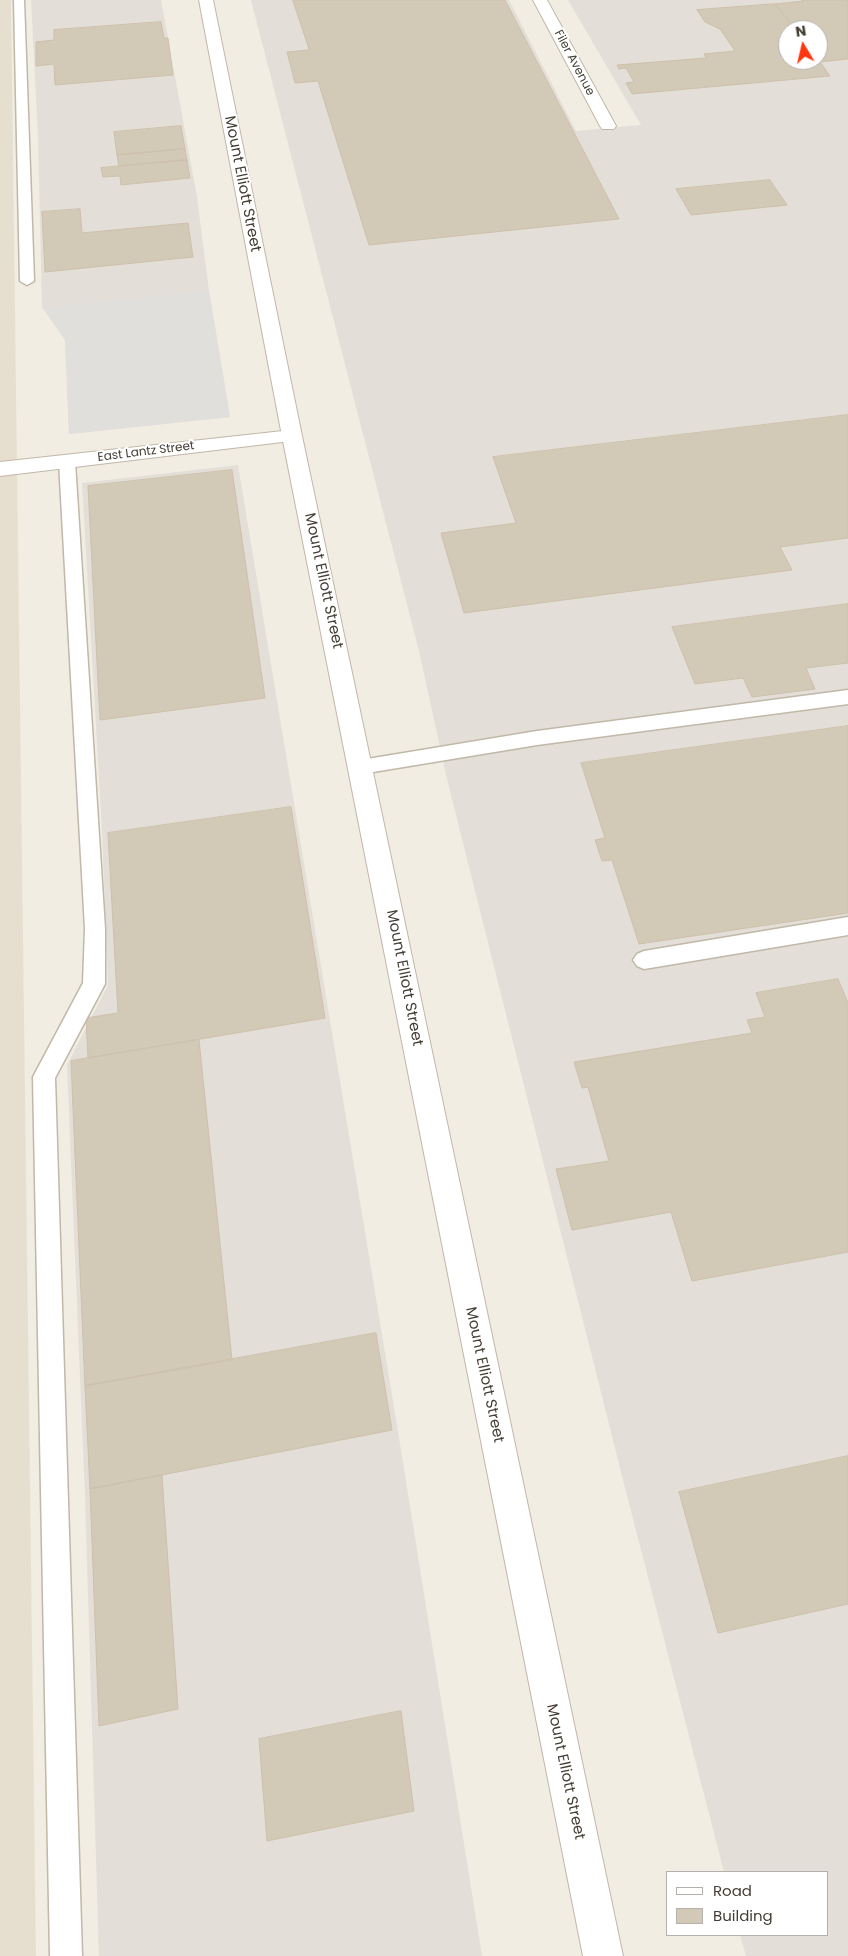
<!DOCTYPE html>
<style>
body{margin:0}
#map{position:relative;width:848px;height:1956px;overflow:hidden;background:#f1ede2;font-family:Poppins,sans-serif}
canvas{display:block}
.legend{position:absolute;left:666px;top:1871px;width:162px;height:65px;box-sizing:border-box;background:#fff;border:1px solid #b4b1ad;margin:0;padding:6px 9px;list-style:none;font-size:15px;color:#433d33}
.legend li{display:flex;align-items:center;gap:10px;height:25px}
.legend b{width:25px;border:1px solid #b4b1ad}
.north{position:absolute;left:778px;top:20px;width:50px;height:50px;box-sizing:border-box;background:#fff;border:1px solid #b4b1ad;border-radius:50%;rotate:351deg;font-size:14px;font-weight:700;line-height:20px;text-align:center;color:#433d33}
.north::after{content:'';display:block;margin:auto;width:18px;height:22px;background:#fe350d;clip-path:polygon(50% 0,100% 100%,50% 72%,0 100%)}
</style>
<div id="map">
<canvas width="848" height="1956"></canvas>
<ul class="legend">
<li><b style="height:6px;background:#fff"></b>Road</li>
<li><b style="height:14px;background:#d3c9b7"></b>Building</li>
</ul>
<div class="north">N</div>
</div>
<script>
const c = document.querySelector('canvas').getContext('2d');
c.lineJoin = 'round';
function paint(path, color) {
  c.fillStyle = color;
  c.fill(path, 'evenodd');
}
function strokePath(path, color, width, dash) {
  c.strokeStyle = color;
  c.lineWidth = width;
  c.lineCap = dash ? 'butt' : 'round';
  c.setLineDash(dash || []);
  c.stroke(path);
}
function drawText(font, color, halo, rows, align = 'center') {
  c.font = font + ' Poppins,sans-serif';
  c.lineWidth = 4;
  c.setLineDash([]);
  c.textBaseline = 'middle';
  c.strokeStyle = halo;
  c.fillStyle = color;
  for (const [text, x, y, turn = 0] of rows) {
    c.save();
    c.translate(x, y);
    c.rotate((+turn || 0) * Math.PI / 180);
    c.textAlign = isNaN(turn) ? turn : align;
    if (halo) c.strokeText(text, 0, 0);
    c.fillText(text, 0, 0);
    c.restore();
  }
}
const residential = new Path2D(`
 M0,0H11L36,1956H0Z`);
const industrial = new Path2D(`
 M31,0H161L197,197L209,291L230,417L69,434L65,340L42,307L38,137Z
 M251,0H509L576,131L641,125L568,0H848V1956H746L740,1935H827V1872H724L623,1480L447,779L419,651ZM788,30H818V60H788Z
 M238,465L396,1419L482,1956H99L85,1496L67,1065L108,985L102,830L82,483Z`);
const parking = new Path2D(`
 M209,291L230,417L69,434L65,340L42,307Z`);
const building = new Path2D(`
 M293,0H505L619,219L369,245L318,81L295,83L287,52L309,50Z
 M802,0H848V59L820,62L818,59V30H796L775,4L803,1Z
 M775,4L796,30H788V60L818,59L830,76L632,94L626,83L634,82L626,68L619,69L617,65L706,58L704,54L735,51L720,29L705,22L697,10Z
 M161,22L164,38H168L173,75L55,85L54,64L36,66V42L54,40V30Z
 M181,126L185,149L117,155L114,132Z
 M185,149L187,160L119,166L117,155Z
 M187,160L190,178L121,185L120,176L103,177L101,168Z
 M770,180L787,205L691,215L676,189Z
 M80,209L82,233L188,223L193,257L45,272L42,212Z
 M848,415V538L780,547L792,570L464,613L441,533L516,523L493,457Z
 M232,470L265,698L100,720L88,486Z
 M848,604V663L806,668L815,689L752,697L743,678L695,684L672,627Z
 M848,726V913L639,944L612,860L602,861L595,840L605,838L581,763Z
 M291,807L325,1018L88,1058L86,1018L118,1013L108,833Z
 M838,979L848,1003V1252L692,1281L671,1212L572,1230L556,1169L609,1161L588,1087L582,1088L574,1062L752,1033L747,1020L765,1017L756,993Z
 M199,1040L232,1360L85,1386L71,1061Z
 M376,1333L392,1430L90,1489L85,1386Z
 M848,1456V1604L718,1633L679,1492Z
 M162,1475L178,1709L99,1726L90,1489Z
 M401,1711L414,1811L267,1841L259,1739Z`);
const service = new Path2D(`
 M14,0H24L34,281L27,285L20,281Z
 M67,457L73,458L75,462L105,929V984L55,1078L82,1956H50L33,1077L83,983L85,929L59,462L61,458Z
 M848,690V704L537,745L361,774L354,772L351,767L354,762L361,760L537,731Z
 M848,917V935L644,969L637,966L633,960L637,954L644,951Z`);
const minor = new Path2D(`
 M533,0H547L616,126L614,129H602L600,126Z
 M292,430L299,432L302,436L299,440L0,476V462Z`);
const tertiary = new Path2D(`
 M199,0H213L302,436L623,1956H583L282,436Z`);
const farStreetnames = [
 ["Filer Avenue",574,63,62],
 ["East Lantz Street",146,452,-7]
];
const streetNames = [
 ["Mount Elliott Street",242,184,79],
 ["Mount Elliott Street",323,581,78],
 ["Mount Elliott Street",404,978,79],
 ["Mount Elliott Street",484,1375,78],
 ["Mount Elliott Street",565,1772,78]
];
paint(residential, '#e6dfd0');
paint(industrial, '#e3ded7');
paint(parking, '#e1dfdb');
paint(building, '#d3c9b7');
strokePath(building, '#cec1ab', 1);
strokePath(service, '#c0b8a8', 3);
strokePath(minor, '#c0b8a8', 2);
strokePath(tertiary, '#c0b8a8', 2);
paint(service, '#fff');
paint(minor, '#fff');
paint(tertiary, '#fff');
drawText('12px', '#433d33', '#fff', farStreetnames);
drawText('15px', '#433d33', '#fff', streetNames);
</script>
